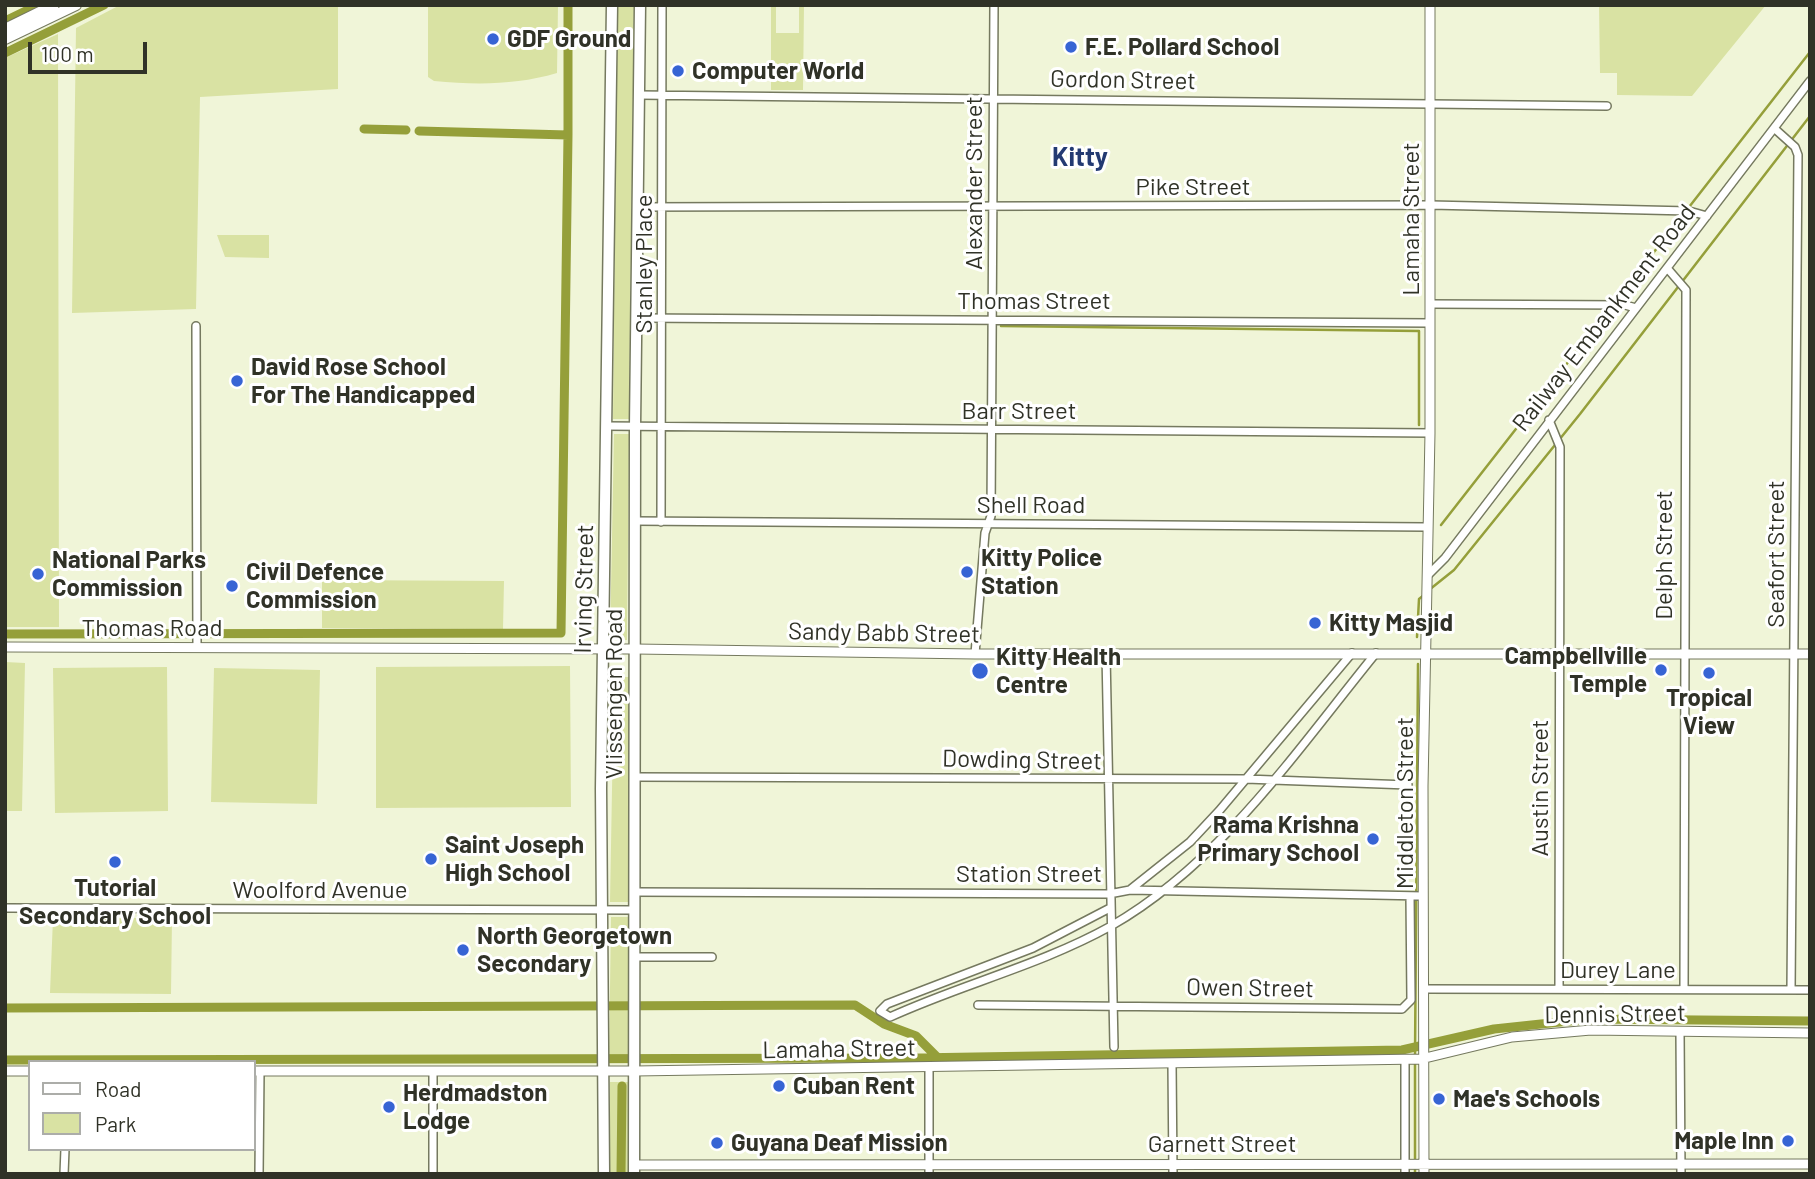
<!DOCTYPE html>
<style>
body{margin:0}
#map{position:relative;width:1815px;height:1179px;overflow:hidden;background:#f0f5d8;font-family:Barlow,sans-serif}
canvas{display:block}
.frame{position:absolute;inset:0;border:7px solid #303227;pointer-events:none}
.legend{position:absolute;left:28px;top:1060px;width:228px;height:91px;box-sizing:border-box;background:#fff;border:2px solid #acada9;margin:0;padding:9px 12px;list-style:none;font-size:21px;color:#303227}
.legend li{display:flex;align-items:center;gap:14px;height:35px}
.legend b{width:35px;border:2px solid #acada9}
.scale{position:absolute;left:28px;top:42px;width:119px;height:32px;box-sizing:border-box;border:4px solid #303227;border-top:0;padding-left:9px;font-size:21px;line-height:24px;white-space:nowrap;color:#303227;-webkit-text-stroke:5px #fff;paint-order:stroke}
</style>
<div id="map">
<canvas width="1815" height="1179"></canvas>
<div class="frame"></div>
<ul class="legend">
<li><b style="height:9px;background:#fff"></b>Road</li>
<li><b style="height:19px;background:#d9e2a3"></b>Park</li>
</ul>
<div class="scale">100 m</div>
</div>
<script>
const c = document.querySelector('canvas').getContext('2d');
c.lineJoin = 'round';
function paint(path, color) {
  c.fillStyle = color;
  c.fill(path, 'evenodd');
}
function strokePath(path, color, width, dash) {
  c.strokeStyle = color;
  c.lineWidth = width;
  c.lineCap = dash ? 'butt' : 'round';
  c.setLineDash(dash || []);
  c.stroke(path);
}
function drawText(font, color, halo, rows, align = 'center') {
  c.font = font + ' Barlow,sans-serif';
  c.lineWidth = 6;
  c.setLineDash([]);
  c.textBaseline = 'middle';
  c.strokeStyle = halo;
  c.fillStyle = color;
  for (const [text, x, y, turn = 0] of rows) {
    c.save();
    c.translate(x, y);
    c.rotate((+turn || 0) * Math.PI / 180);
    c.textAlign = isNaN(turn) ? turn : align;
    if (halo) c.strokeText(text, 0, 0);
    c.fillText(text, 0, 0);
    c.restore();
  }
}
const green = new Path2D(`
 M120,5H338V89L200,97L196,309L72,313L76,28Z
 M428,5H558L557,73C516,85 477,85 434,81L428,77Z
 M617,5H634L629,419H613Z
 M771,5H776V33H799V5H804L803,90H771Z
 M1599,5H1766L1692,96L1617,95V73H1600Z
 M58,34L59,627H5V58Z
 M217,235H269V258L225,257Z
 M614,434H629L627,640H610Z
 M322,580L504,581L503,629L322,628Z
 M5,662L25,663L22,811H5Z
 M570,666L571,807L376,808V667Z
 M167,667L168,811L55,813L53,668Z
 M214,668L320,670L317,804L211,802Z
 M614,677H629L628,902H610Z
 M611,917H629L628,1062L609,1061Z
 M53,918H172L171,994L50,993Z
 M610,1082H629L628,1174H610Z`);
const stream = new Path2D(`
 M1001,326L1419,331V425
 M1441,525L1810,52
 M1429,590L1454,570L1580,414L1810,116
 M1417,637L1419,599L1424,595
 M1415,1055L1418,664
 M1415,1174V1062`);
const canal = new Path2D(`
 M5,21L38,5
 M5,53L104,5
 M364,129L406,130
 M568,135V5
 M5,634L561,633L568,135L419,131
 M5,1008L855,1005L884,1024L916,1036L937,1057
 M5,1060L914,1058L1402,1050L1494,1029L1588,1019L1810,1021
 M621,1174L622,1086`);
const minor = new Path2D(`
 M639,95L1607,106
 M1775,129L1795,147L1798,155L1791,990
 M637,207L1431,205L1689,211L1707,216
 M1667,268L1686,290L1684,988
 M1430,304L1625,305L1636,308
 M638,318L1430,323
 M196,326L197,647
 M1549,420L1560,447L1559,989
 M607,426L1430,433
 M635,521L1426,527
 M661,522L662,5
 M1427,576L1445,558L1810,81
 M975,654L985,533L991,516L994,5
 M1106,654L1114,1047
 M635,777L1246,779L1408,785
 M1131,889L1190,842L1219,811L1352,653
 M635,892L1109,894L1130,890L1423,896
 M5,908L635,910
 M1110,908L1033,948L887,1004L880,1011L890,1017C962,984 1041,965 1111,926C1221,863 1297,750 1376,653
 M635,957H712
 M1426,989L1810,990
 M978,1005L1402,1009L1411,1000L1410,896
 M1680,1032L1681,1174
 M1405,1059V1174
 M1172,1064L1173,1174
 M64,1174L65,1149
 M259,1174L260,1071
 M433,1174V1071
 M929,1174V1067`);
const tertiary = new Path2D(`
 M5,647L635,649L975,654H1810
 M5,1071H30
 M254,1071H635L1421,1059L1512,1037L1591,1030L1810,1033
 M635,1165L1810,1164
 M1424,1174L1423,786L1430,433V5`);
const secondary = new Path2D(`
 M5,29L54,5
 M5,39L76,5`);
const primary = new Path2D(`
 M604,1174L601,788L612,5
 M634,1174L635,426L640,5`);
const markers = [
 [493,39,7,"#3764d4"],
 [1071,47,7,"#3764d4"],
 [678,71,7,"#3764d4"],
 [237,381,7,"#3764d4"],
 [967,572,7,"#3764d4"],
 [38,574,7,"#3764d4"],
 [232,586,7,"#3764d4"],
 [1315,623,7,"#3764d4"],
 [1661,670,7,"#3764d4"],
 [980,671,9,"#3764d4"],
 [1709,673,7,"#3764d4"],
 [1373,839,7,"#3764d4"],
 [431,859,7,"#3764d4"],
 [115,862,7,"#3764d4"],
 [463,950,7,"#3764d4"],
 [779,1086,7,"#3764d4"],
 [1439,1099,7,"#3764d4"],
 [389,1107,7,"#3764d4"],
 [1788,1141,7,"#3764d4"],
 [717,1143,7,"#3764d4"]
];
const poiNames = [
 ["GDF Ground",507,39],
 ["F.E. Pollard School",1085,47],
 ["Computer World",692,71],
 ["David Rose School",251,367],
 ["For The Handicapped",251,395],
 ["Kitty Police",981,558],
 ["Station",981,586],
 ["National Parks",52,560],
 ["Commission",52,588],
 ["Civil Defence",246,572],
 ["Commission",246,600],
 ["Kitty Masjid",1329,623],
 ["Campbellville",1647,656,"right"],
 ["Temple",1647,684,"right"],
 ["Kitty Health",996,657],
 ["Centre",996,685],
 ["Tropical",1709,698,"center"],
 ["View",1709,726,"center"],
 ["Rama Krishna",1359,825,"right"],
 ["Primary School",1359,853,"right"],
 ["Saint Joseph",445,845],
 ["High School",445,873],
 ["Tutorial",115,888,"center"],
 ["Secondary School",115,916,"center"],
 ["North Georgetown",477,936],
 ["Secondary",477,964],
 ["Cuban Rent",793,1086],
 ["Herdmadston",403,1093],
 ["Lodge",403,1121],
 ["Mae's Schools",1453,1099],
 ["Maple Inn",1774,1141,"right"],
 ["Guyana Deaf Mission",731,1143]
];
const streetNames = [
 ["Gordon Street",1123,80,1],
 ["Alexander Street",974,183,-90],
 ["Pike Street",1193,187],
 ["Lamaha Street",1411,219,-90],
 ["Stanley Place",644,264,-90],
 ["Thomas Street",1034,301],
 ["Railway Embankment Road",1604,318,-52],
 ["Barr Street",1019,411],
 ["Shell Road",1031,505],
 ["Seafort Street",1776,554,-90],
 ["Delph Street",1664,555,-90],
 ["Irving Street",584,589,-89],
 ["Thomas Road",152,628],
 ["Sandy Babb Street",884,633,1],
 ["Vlissengen Road",614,694,-90],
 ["Dowding Street",1022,760,1],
 ["Austin Street",1540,788,-90],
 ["Middleton Street",1405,803,-90],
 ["Station Street",1029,874],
 ["Woolford Avenue",320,890],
 ["Durey Lane",1618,970],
 ["Owen Street",1250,988,1],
 ["Dennis Street",1615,1014,-1],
 ["Lamaha Street",839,1049,-1],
 ["Garnett Street",1222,1144]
];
const neighbourhoodNames = [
 ["Kitty",1080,157]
];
paint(green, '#d9e2a3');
strokePath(stream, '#959f3a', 2.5);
strokePath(canal, '#959f3a', 9);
strokePath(minor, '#75795f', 10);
strokePath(tertiary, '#75795f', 11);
strokePath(secondary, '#75795f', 12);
strokePath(primary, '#75795f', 13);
strokePath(minor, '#fff', 7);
strokePath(tertiary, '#fff', 9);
strokePath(secondary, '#fff', 10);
strokePath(primary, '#fff', 10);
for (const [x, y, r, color] of markers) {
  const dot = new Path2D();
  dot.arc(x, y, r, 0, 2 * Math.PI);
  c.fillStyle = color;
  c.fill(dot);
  strokePath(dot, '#fff', 2.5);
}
drawText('bold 24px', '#303227', '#fff', poiNames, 'left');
drawText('24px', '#303227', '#fff', streetNames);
drawText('bold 26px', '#233a72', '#fff', neighbourhoodNames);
</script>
